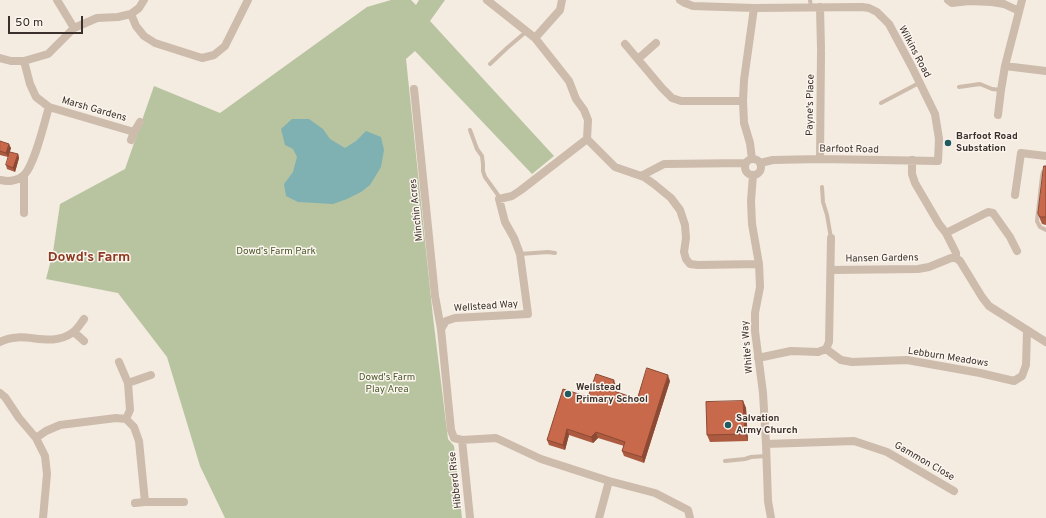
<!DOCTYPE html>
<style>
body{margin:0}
#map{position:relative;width:1046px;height:518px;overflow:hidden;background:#f4ebe1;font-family:Overpass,sans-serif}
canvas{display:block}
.scale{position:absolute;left:8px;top:16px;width:75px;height:18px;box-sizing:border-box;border:2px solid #3b302b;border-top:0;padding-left:5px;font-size:12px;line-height:14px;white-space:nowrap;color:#3b302b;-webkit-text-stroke:3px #fbf5ee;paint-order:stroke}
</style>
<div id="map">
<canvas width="1046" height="518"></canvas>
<div class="scale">50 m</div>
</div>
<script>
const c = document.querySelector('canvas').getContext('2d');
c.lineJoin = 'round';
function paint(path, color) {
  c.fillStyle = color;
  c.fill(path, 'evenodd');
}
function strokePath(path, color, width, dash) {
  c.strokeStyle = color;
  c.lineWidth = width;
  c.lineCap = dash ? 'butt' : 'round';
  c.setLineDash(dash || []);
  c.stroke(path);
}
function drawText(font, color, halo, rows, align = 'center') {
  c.font = font + ' Overpass,sans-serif';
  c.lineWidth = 3;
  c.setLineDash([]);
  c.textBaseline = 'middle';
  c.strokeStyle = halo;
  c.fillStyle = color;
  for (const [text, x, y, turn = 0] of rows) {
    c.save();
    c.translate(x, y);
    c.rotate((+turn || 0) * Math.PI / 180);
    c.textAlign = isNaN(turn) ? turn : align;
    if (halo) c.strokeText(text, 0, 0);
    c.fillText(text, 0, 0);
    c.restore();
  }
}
const green = new Path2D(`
 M391,0H411L416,5L419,0H445L430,21L554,156L532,174L415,51L406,59L433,317L448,439L454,446L462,518H225L200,466L167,357L118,293L46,279L53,252L60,204L125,169L154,86L220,113L367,7Z`);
const water = new Path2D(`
 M292,119H309L323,129L330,139L345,148L356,141L366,131L381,137L384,150L381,167L370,185L361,192L347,199L333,204L298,202L286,196L284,184L293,172L297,157L293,149L285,145L281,129Z`);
const lane = new Path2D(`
 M810,0L811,7
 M490,64L507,48L527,31
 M959,87L980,84L992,89L1001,90
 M881,103L919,83
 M470,130L477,149L482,156L483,164V171L485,177L498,195L499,199
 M1046,170L1043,172L1042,176L1037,221L1040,227L1046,230
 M822,187L823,202L827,215L831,238
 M520,254L548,252L555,253
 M725,461L745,459L751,457L766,456`);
const street = new Path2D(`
 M57,0L74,28
 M680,0L685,3L693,6L754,8L862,7L869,8L877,12L889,24L912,67L935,114L939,139L938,161L820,159L773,160L760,163
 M948,0L952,3L969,1L992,2L1004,4L1019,11
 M820,7L821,49
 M131,14L136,26L144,36L155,43L202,58L214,55L225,46L248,0
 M535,38L560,10L562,0
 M625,44L662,88L672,98L681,101H743
 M0,58L11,61H24L48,54L74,28L97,18L118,17L131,14L139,8L144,0
 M638,59L656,43
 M24,61L30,84L36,97L49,107L134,132
 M1005,66L1046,71
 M414,89L435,296L441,329L451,430L454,438L462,440L496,438L541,459L609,481L599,518
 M998,115L1001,90L1005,66L1022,0
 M587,139L615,167L644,177L654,184L671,198L680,210L685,225L686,238L684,252L686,259L690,264L698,265L759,264
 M131,140L134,132L140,122
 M745 167a8 8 0 1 1 16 0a8 8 0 1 1-16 0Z
 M752,159L750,143L744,123L743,101L744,80L754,8
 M820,159L821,52
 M912,160V174L915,183L939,224L946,233L956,253V258
 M753,175L751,201L752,224L759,264L760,287L755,313V331L763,393L766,444L768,501L771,518
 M641,176L664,164L745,163
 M0,180C8,182 18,181 24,175C35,164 44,123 49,107
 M1015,195L1021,153L1046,156
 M24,213V175
 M946,233L988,212L993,213L1010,237L1017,251
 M831,270L918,269L929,267L951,258H956L960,261L982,297L989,306L1046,342
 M441,329L446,321L455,318L528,314L520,254L514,238L505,222L499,199L512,196L521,190L587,139L588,120L584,110L576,99L569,81L535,38L487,0
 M74,332L84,341
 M0,342C24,329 48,349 72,333C77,330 81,323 84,319
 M826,349L841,360L852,362L907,360L980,373L1014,381L1022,376L1026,365L1027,330
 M758,358L791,351L818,352L826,349L829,342L831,238
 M119,362L128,383L130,410L126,419
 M128,383L151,375
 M0,393L5,397L19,418L36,438L45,456L47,474L43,518
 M36,438L46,431L60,425L116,418L126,419L134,427L139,441L145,502
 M462,440L470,518
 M766,444L854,441L887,452L954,491
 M609,481L655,493L688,510L690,518
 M135,503L145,502H184`);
const wall = new Path2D(`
 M0,141L11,148L8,157L0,155Z
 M18,154L19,158L15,172L7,169L6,165Z
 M1046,166V225L1042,224L1038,214Z
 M670,381L644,463L624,456L622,451L624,446L598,438L593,443L569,435L565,450L549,445L547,440L588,397L616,386L614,391L637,399Z
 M743,401L746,408L748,441L710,442L707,435Z`);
const shadedWall = new Path2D(`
 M9,144L11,148L8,157L6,153Z
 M18,154L19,158L15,172L13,168Z
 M668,375L670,381L644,463L642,457Z
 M614,380L616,386L613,396L611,390Z
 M743,401L746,408L748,441L745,434Z
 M567,429L569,435L565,450L563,445Z
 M596,432L598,438L593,443L591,437Z`);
const building = new Path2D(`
 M0,141L9,144L6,153L0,151Z
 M10,152L18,154L13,168L6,165Z
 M1044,166H1046V217H1040L1038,214Z
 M647,368L668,375L642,457L622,451L625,442L596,432L591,437L567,429L563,445L547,440L563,389L588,397L596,374L614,380L611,390L637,399Z
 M743,401L745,434L707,435L706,402Z`);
const markers = [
 [948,143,4,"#1f5a5e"],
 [568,394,4,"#1f5a5e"],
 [728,425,4,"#1f5a5e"]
];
const streetNames = [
 ["Wilkins Road",914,52,62],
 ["Payne's Place",811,105,-89],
 ["Marsh Gardens",94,110,16],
 ["Barfoot Road",849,150,1],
 ["Minchin Acres",417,210,-96],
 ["Hansen Gardens",882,259,-1],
 ["Wellstead Way",486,307,-4],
 ["White's Way",748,347,-95],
 ["Lebburn Meadows",948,358,9],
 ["Gammon Close",924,462,30],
 ["Hibberd Rise",456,480,-96]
];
const poiNames = [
 ["Barfoot Road",956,137],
 ["Substation",956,149],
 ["Wellstead",576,388],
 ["Primary School",576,400],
 ["Salvation",736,419],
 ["Army Church",736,431]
];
const parkNames = [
 ["Dowd's Farm Park",276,252],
 ["Dowd's Farm",387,378],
 ["Play Area",387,390]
];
const districtNames = [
 ["Dowd's Farm",89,258]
];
paint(green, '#b8c4a0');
paint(water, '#7fb0b2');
strokePath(lane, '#cdbbac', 4);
strokePath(street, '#cdbbac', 8);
paint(wall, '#ac5a40');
paint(shadedWall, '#8c4a34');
paint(building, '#c8694b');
strokePath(building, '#8c4a34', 1);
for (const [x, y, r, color] of markers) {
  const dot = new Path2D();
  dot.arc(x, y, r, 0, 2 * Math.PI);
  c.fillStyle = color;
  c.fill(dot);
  strokePath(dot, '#fbf5ee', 1.5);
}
drawText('10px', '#3b302b', '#fbf5ee', streetNames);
drawText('bold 10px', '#3b302b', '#fbf5ee', poiNames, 'left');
drawText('10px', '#4a5a2e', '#fbf5ee', parkNames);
drawText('bold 14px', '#8c3b22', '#fbf5ee', districtNames);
</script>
